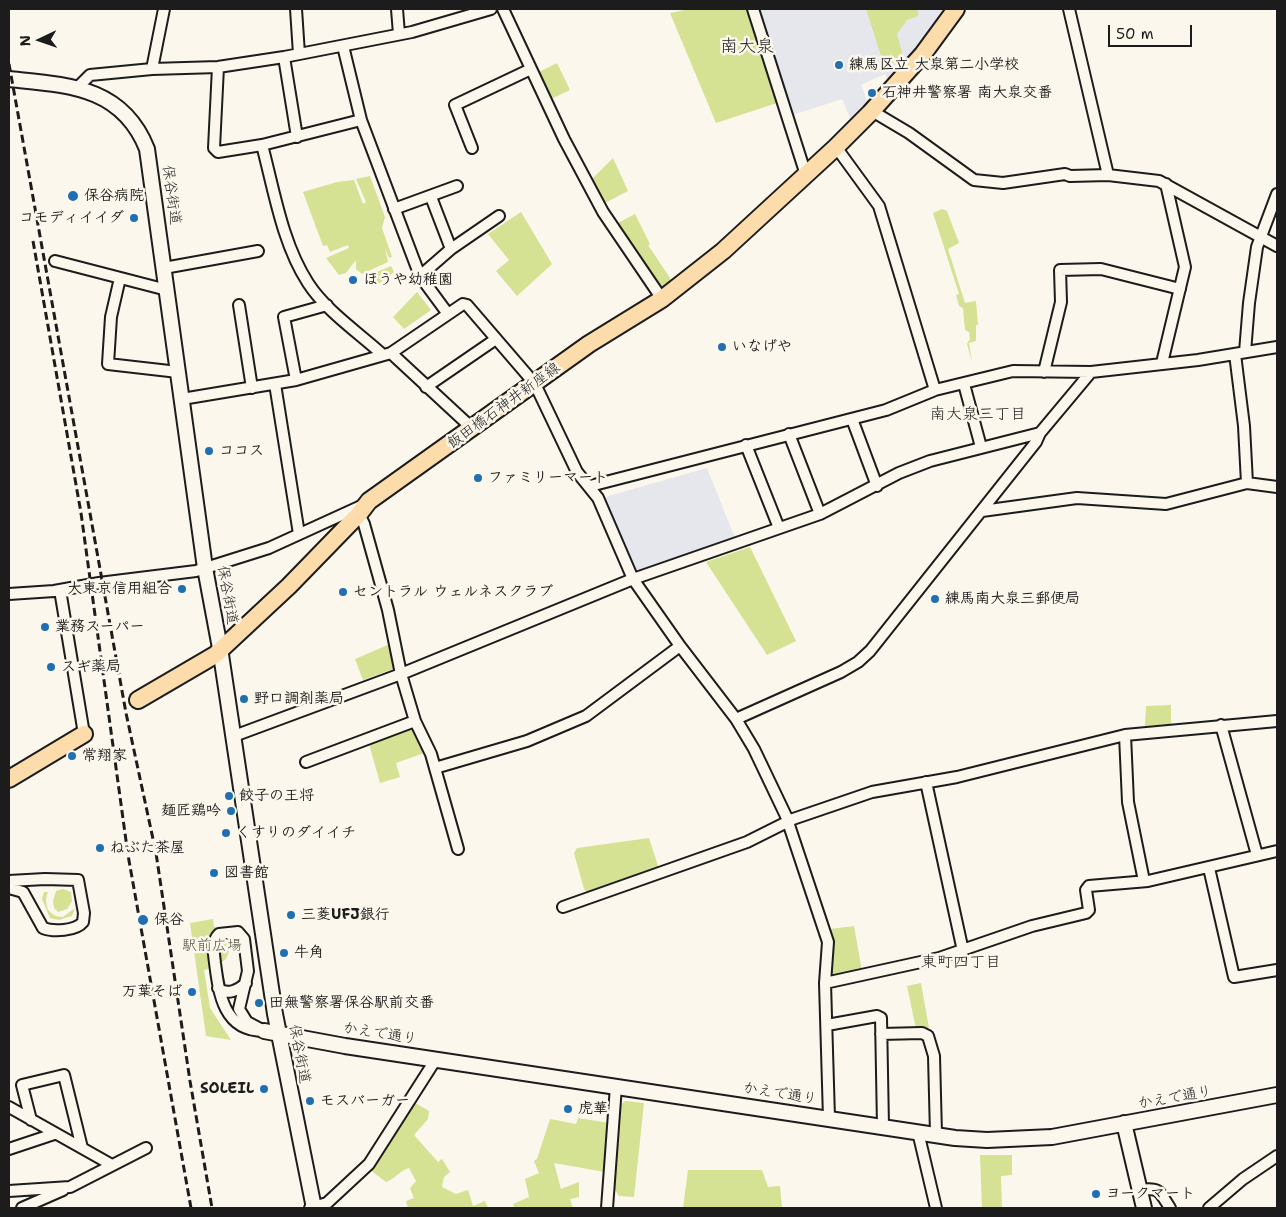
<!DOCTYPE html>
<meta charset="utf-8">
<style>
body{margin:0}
#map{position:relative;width:1286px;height:1217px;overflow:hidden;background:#fbf7ec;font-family:"Shantell Sans",sans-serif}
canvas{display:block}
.frame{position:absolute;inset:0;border:10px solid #1c1c1c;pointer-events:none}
.north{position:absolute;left:15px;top:15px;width:50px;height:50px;-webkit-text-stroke:4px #fbf7ec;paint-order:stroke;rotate:267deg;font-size:14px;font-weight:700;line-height:20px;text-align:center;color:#1c1c1c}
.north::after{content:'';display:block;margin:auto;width:18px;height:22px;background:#1c1c1c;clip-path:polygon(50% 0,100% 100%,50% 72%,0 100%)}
.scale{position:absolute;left:1108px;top:25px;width:84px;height:22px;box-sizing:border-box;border:2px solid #1c1c1c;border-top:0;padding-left:6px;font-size:15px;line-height:18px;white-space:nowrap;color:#1c1c1c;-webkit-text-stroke:4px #fbf7ec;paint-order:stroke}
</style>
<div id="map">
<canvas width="1286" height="1217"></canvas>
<div class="frame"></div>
<div class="north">N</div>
<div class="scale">50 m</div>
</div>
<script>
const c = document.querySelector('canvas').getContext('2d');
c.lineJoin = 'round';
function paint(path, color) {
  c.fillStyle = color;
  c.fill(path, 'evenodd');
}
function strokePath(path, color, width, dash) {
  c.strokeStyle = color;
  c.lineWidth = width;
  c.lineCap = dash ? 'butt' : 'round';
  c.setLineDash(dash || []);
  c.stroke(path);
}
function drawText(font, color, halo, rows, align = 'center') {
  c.font = font + ' "Shantell Sans","Klee One",sans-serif';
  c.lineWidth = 5;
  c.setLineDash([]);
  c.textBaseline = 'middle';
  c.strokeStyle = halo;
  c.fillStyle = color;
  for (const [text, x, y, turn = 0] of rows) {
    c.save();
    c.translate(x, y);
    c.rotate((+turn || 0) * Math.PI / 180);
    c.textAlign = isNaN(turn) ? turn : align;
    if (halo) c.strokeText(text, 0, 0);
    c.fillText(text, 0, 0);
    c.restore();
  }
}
const built = new Path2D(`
 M759,9H943V14L912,56L888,80L885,74L861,85L868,103L851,121L842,99L792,115Z
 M707,468L735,538L640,571L635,568L605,497Z`);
const green = new Path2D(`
 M690,9H747L777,103L716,123L670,13Z
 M866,9H918V16L907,20L897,34L902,52L894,63L883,62Z
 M557,63L570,90L551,99L539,72Z
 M613,158L628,191L605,203L592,179Z
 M370,176L385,217L382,228L392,257L389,258L385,248L388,262L362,274L356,269V260L346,273L339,275L326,258L349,248L348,245L330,252L327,245L323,246L303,192L337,182L354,180L363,204L366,202L356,179Z
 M942,209L947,211L959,243L948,249L965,303L976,301L978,325H976V341L969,343L972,362L967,344L970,339L969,332L965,330L963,308L959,306L956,295L959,294L933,213Z
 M521,212L552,264L517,296L496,271L509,260L488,234Z
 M635,214L650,244L648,245L672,281L662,291L614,225Z
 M391,266L394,272L377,285L367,276Z
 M417,292L431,310L404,329L393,317Z
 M750,547L796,641L767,655L706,562Z
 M390,644L394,666L393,669L363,680L355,659Z
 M1171,705V724L1145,726L1146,706Z
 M410,729L414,731L424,753L396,763L400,777L380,783L369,744Z
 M649,838L659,869L589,893L584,889L574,853L577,848Z
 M63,889L71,892L72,901L67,909L58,912L54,908L53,901L56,891Z
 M44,892H48C43,904 48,917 63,917L75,908L72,916L59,920L50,918L42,899Z
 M213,919L214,927H220L230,941V948C226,964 219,966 204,970L210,1008L231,1040L206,1036L190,923Z
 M854,926L862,971L830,978L833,941L830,929Z
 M921,983L929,1028L916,1029L907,986Z
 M412,1101L429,1111L428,1119L414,1135L438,1162L442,1159L450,1172L444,1177L442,1187L456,1194L468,1190L473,1206L485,1201L488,1208H408L406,1201L414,1198L410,1188L416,1181L409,1168C399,1171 395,1179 386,1182L369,1169Z
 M625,1101L644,1103L634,1197L619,1196L613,1187L619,1106Z
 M578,1118L609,1123L605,1172L554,1163L561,1189L579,1182V1197L570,1199L573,1208H515L513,1204L529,1197L525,1179L539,1173L534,1161L537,1159L550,1119L576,1124Z
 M980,1155H1012V1175L1001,1176L1002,1208H982Z
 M688,1170H762L768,1187L780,1186L782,1208H683Z`);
const street = new Path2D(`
 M296,9L299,54
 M397,9L399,34
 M503,9L564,139L603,212L662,299
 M753,9L806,175
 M1069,9L1108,175
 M343,46L361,120L412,255L420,276L448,314
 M284,57L297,137
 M218,67L214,148L218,152L262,145L361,120
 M152,69L164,9
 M77,88L90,75L152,69L218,67L284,57L412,32L491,9
 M872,111L909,133L974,180L1003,183L1065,174L1070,176L1108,175L1159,181L1277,246
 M262,145C274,190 282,243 308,283C326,311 359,333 383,355
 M836,147L879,206L935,390
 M472,148L455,105L531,69
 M431,197L451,249
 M394,209L457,186
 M55,261L167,290
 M164,268L258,251
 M420,276L451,249L499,216
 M120,278L111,317L108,364L178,372
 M239,305L252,388
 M1245,352L1249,303L1257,247L1277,194
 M391,353L473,429
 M1235,354L1244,426L1247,483
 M1162,363L1185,267L1166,184
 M1044,372L1061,302L1060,270L1101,269L1180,289
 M296,380L284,317L327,305
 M275,384L299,534
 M964,384L981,447
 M426,387L496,339
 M182,399L296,380L391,353L463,304L467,305L535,384L577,472L598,498L633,579L680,646L736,719L754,749L786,816L828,942L825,983L829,1118
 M852,419L877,486
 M789,434L820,514
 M746,445L779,528
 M590,486L886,410L935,390L1013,371L1091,372L1198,360L1277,347
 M357,510L364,524L388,610L401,674L415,721L431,754L458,849
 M982,511L1077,498L1166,504L1247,483L1277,487
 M60,590L84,734
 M9,594L54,591L99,583L196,571L269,548L361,506
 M736,719L841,672L858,662L870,651L1036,442L1040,433L1091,372
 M1221,725L1257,855
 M1125,735L1128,802L1144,881
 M234,736L401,674L633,579L820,514L899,473L930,461L1040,433
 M306,762L415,721
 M435,768L527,741L586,716L680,646
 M926,782L963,951
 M1209,868L1234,977L1277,970
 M9,881L45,879L78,880L84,913L83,922C76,931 53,932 43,928L23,892L9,888
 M563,907L747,842L793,819L872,792L957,777L1125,735L1277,721
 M238,932L244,939L248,971L239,1009L247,1022L264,1031C224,1031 219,995 215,963C214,953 211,942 219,934Z
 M825,983L939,958L1032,926L1086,913L1089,910L1086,890L1089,886L1148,881L1277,851
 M218,988C227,996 239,990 246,983
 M827,1025L877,1016L881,1018L883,1126
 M881,1034L922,1033L928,1036L934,1056L936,1134
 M9,1107L112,1165
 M31,1120L22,1085L64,1075L82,1148
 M918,1132L936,1208
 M9,1149L54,1134
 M1139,1190C1160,1187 1159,1191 1170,1208
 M9,1191L70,1187L146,1148
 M22,1208L63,1190
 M310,1208L327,1203L369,1164L436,1059
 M607,1208L616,1086
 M1209,1208L1243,1179L1277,1156`);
const secondary = new Path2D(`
 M9,79C67,85 122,86 147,149L205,568L220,648L275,1014L314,1208
 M264,1031L345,1046L955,1138L987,1140L1052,1137L1277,1095
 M1124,1123L1144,1208`);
const primary = new Path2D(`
 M138,700L215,655L289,586L359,514L369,501L589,344L662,299L723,251L836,147L870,113L923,54L956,9
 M9,779L84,734`);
const rail = new Path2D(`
 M9,64L126,713L156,853L190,1081L212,1208
 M33,241L81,513L128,855L191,1208`);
const markers = [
 [839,65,5,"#1f6fb2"],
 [872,93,5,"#1f6fb2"],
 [73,196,6,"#1f6fb2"],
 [134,218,5,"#1f6fb2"],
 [353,280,5,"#1f6fb2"],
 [722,347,5,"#1f6fb2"],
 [209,451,5,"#1f6fb2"],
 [478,478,5,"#1f6fb2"],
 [182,589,5,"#1f6fb2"],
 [343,592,5,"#1f6fb2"],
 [935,599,5,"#1f6fb2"],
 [45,627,5,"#1f6fb2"],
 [51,667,5,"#1f6fb2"],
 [244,699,5,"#1f6fb2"],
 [72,756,5,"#1f6fb2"],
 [229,796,5,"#1f6fb2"],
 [231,811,5,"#1f6fb2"],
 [226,833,5,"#1f6fb2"],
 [100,848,5,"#1f6fb2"],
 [214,873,5,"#1f6fb2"],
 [291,915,5,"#1f6fb2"],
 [143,920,6,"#1f6fb2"],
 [284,953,5,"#1f6fb2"],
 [192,992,5,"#1f6fb2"],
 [259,1003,5,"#1f6fb2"],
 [264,1089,5,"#1f6fb2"],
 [310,1101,5,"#1f6fb2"],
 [568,1109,5,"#1f6fb2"],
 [1096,1194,5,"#1f6fb2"]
];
const poiNames = [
 ["練馬区立 大泉第二小学校",849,65],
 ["石神井警察署 南大泉交番",882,93],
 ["保谷病院",84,196],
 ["コモディイイダ",124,218,"right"],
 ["ほうや幼稚園",363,280],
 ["いなげや",732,347],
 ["ココス",219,451],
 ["ファミリーマート",488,478],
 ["大東京信用組合",172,589,"right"],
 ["セントラル ウェルネスクラブ",353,592],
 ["練馬南大泉三郵便局",945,599],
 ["業務スーパー",55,627],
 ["スギ薬局",61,667],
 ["野口調剤薬局",254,699],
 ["常翔家",82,756],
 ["餃子の王将",239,796],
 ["麺匠鶏吟",221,811,"right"],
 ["くすりのダイイチ",236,833],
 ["ねぶた茶屋",110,848],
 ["図書館",224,873],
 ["三菱UFJ銀行",301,915],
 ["保谷",154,920],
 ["牛角",294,953],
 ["万葉そば",182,992,"right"],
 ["田無警察署保谷駅前交番",269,1003],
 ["SOLEIL",254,1089,"right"],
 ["モスバーガー",320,1101],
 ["虎華",578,1109],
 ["ヨークマート",1106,1194]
];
const streetNames = [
 ["保谷街道",171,195,82],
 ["飯田橋石神井新座線",504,406,-36],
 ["保谷街道",227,595,80],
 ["かえで通り",380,1034,9],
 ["保谷街道",299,1054,79],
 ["かえで通り",780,1094,9],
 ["かえで通り",1175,1098,-10]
];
const parkNames = [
 ["駅前広場",212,946]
];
const neighbourhoodNames = [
 ["南大泉三丁目",978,415],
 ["東町四丁目",961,963]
];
const quarterNames = [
 ["南大泉",747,47]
];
paint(built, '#e6e6ed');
paint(green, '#d5e193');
strokePath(street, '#1c1c1c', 14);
strokePath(secondary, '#1c1c1c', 18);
strokePath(primary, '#1c1c1c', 20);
strokePath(street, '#fbf7ec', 10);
strokePath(secondary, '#fbf7ec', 14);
strokePath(primary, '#fddcac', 16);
strokePath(rail, '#1c1c1c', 3, [8, 4]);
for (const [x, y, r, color] of markers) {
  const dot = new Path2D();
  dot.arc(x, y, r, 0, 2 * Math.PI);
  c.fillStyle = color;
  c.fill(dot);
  strokePath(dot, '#fbf7ec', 2);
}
drawText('bold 15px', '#1c1c1c', '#fbf7ec', poiNames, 'left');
drawText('15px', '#1c1c1c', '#fbf7ec', streetNames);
drawText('15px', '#545740', '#fbf7ec', parkNames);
drawText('16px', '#1c1c1c', '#fbf7ec', neighbourhoodNames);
drawText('18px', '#1c1c1c', '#fbf7ec', quarterNames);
</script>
